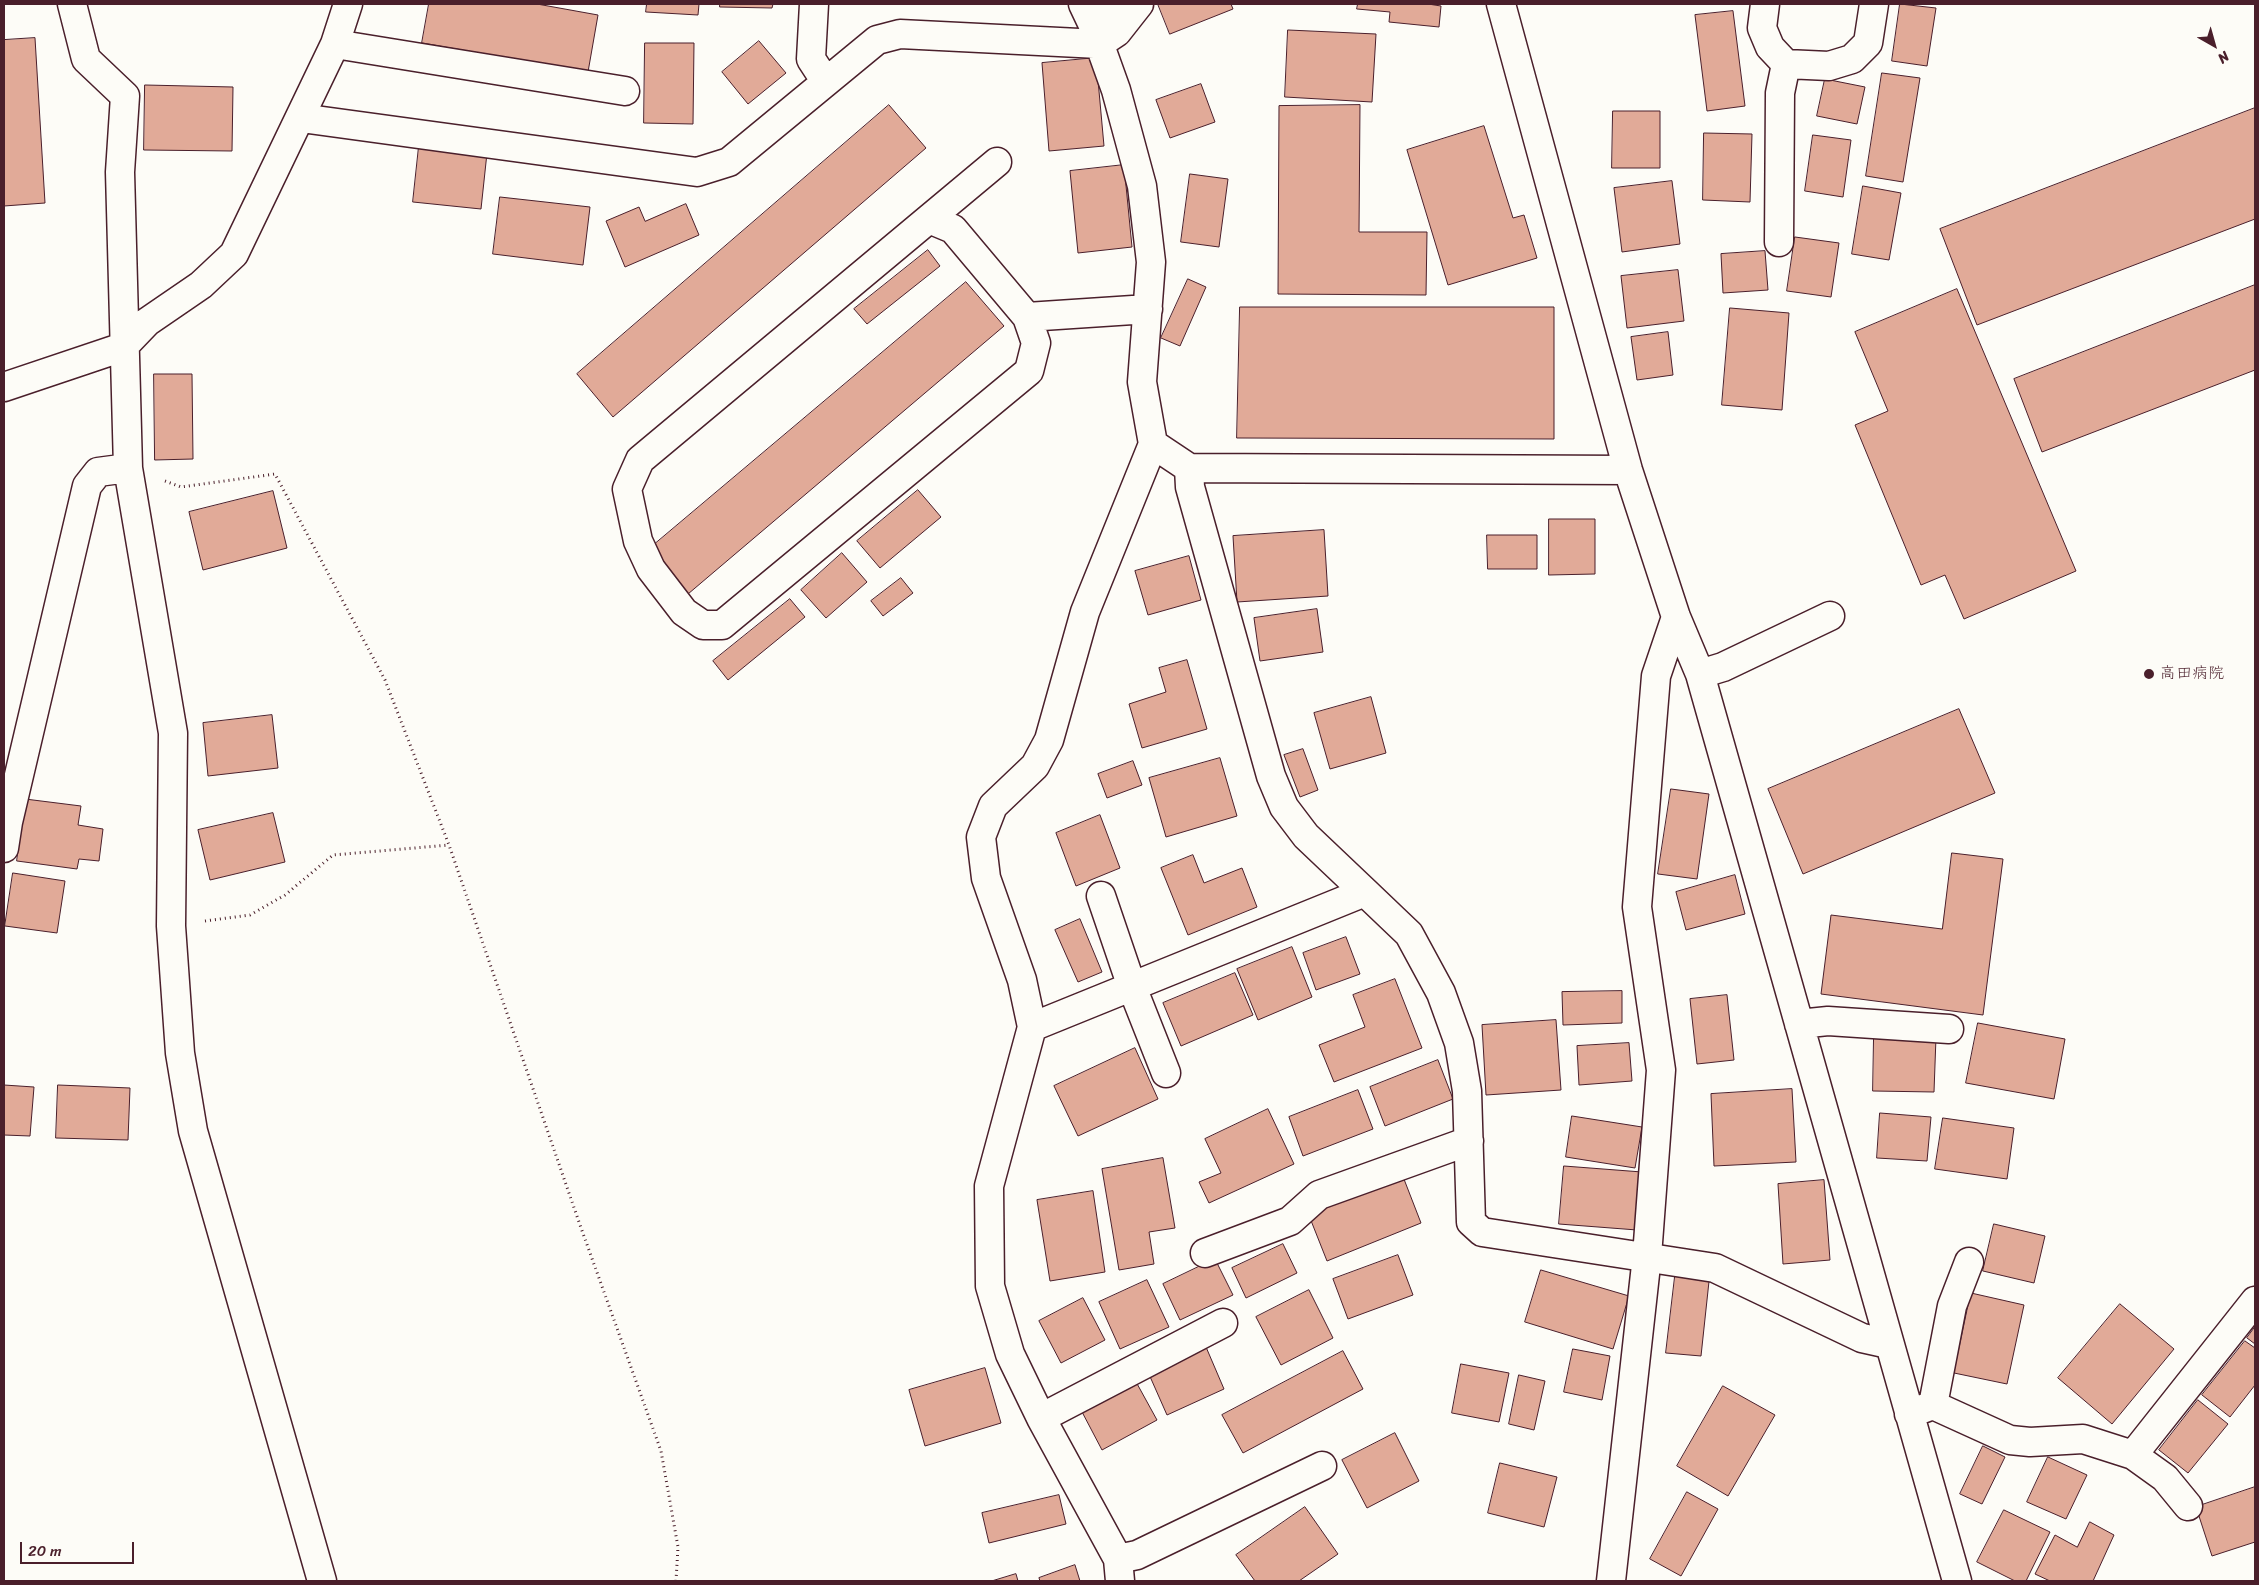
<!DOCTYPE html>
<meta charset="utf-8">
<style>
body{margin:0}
#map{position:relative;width:2259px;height:1585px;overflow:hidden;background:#fdfcf7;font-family:Sriracha,sans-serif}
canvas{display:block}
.frame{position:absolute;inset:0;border:5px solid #4a1f2b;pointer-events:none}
.north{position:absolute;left:2189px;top:20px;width:50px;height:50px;-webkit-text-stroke:4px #fdfcf7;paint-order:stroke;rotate:142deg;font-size:14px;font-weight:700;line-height:20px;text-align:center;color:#4a1f2b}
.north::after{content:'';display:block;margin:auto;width:18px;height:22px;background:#4a1f2b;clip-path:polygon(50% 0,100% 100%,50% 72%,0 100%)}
.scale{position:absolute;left:20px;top:1542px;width:114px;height:22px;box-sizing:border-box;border:2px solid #4a1f2b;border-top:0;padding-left:6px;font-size:15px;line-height:18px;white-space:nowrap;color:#4a1f2b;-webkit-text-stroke:4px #fdfcf7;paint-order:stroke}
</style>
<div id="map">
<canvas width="2259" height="1585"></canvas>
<div class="frame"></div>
<div class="north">N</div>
<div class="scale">20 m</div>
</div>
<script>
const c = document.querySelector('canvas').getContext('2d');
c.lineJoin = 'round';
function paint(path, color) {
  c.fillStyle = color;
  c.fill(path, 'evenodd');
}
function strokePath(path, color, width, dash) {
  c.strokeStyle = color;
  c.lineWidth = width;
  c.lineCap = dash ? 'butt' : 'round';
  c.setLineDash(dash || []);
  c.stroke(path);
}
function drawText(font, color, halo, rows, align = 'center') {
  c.font = font + ' Sriracha,"Klee One",sans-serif';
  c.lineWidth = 5;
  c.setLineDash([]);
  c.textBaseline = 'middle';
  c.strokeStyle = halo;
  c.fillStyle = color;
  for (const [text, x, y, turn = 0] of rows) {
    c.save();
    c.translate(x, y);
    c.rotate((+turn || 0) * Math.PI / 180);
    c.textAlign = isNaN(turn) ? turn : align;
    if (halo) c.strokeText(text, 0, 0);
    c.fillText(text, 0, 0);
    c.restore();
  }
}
const building = new Path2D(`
 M429,4H537L598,15L588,72L422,43Z
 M647,4H699L698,15L646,12Z
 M720,4H773L772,8L720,7Z
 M1158,4H1231L1233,9L1170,34Z
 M1358,4H1428L1441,6L1439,27L1389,22L1390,12L1357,9Z
 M1900,4L1936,8L1927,66L1892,61Z
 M1733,11L1745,106L1707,111L1695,15Z
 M1288,30L1376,34L1372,102L1285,97Z
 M35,38L45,203L4,206V40Z
 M759,41L786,73L748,104L722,72Z
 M645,43H694L693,124L644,123Z
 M1096,58L1104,146L1049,151L1042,63Z
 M1882,73L1920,78L1903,182L1866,176Z
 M1825,79L1865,87L1857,124L1817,116Z
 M1201,84L1215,122L1170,138L1156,100Z
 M145,85L233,87L232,151L144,150Z
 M889,105L926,148L613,417L577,374Z
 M1360,105L1359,232H1427L1426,295L1278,294L1279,106Z
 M2255,108V219L1977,325L1940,229Z
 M1613,111H1660V168H1612Z
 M1484,126L1513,218L1524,215L1537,258L1448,285L1407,150Z
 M1704,133L1752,134L1750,202L1703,200Z
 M1813,135L1851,140L1843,197L1805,191Z
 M419,146L487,153L481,209L413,202Z
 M1124,165L1132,247L1078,253L1070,171Z
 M1190,174L1228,179L1219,247L1181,242Z
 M1672,181L1680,244L1622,252L1614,188Z
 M1863,186L1901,193L1889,260L1852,254Z
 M500,197L590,207L583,265L493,254Z
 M686,204L699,235L625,267L606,221L639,207L645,221Z
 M1795,237L1839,243L1831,297L1787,291Z
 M928,250L940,266L867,324L854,309Z
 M1765,251L1768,290L1723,293L1721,254Z
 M1678,270L1684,321L1627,328L1621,276Z
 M1188,279L1206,287L1180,346L1161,338Z
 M966,282L1004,326L688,594L649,549Z
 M2255,285V370L2042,452L2014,379Z
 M1957,289L2076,571L1964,619L1945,575L1921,585L1855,425L1888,411L1855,332Z
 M1240,307H1554V439L1237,438Z
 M1730,308L1789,313L1782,410L1722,405Z
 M1668,332L1673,375L1637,380L1631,337Z
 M154,374H192L193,459L155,460Z
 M918,490L941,517L880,568L857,541Z
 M273,491L287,548L203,570L189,512Z
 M1549,519H1595V574L1549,575Z
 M1324,530L1328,596L1237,602L1233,536Z
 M1487,535H1537V569H1488Z
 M842,553L867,582L826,618L801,590Z
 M1189,556L1201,600L1148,615L1135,571Z
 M901,578L913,593L883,616L871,601Z
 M790,599L805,617L728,680L713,661Z
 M1317,609L1323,652L1260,661L1254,618Z
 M1187,660L1207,729L1142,748L1129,704L1166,692L1159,668Z
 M1371,697L1386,753L1330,769L1314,713Z
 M1959,709L1995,793L1803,874L1768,789Z
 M272,715L278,768L208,776L203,723Z
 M1303,749L1318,790L1300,797L1284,755Z
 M1220,758L1237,816L1166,837L1149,778Z
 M1133,761L1142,785L1107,798L1098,774Z
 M1671,789L1709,794L1697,879L1658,874Z
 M25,799L81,806L78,825L103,829L99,861L79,859L77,869L17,861Z
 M273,813L285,862L210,880L198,830Z
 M1100,815L1120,868L1076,886L1056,833Z
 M1952,853L2003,859L1983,1015L1821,994L1831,915L1942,929Z
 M1193,855L1204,883L1242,868L1257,907L1188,935L1161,868Z
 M13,873L65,881L57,933L5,926Z
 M1735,875L1745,914L1686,930L1676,892Z
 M1080,919L1102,972L1078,982L1055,930Z
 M1346,937L1360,974L1316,990L1303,953Z
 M1292,947L1312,997L1258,1020L1237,969Z
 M1235,973L1253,1015L1181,1046L1163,1003Z
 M1395,979L1422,1048L1334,1082L1319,1045L1365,1027L1353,995Z
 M1622,991V1023L1563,1025L1562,992Z
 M1727,995L1734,1060L1697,1064L1690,999Z
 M1556,1020L1561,1090L1486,1095L1482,1025Z
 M1978,1023L2065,1039L2054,1099L1966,1083Z
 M1874,1035L1936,1037L1934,1092L1873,1091Z
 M1629,1043L1632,1081L1579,1085L1577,1046Z
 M1135,1048L1158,1099L1078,1136L1054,1086Z
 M1438,1060L1453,1099L1385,1126L1370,1087Z
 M4,1085L34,1087L30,1136L4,1135Z
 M58,1085L130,1088L128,1140L56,1138Z
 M1792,1089L1796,1162L1714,1166L1711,1094Z
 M1358,1090L1373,1129L1303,1156L1289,1117Z
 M1268,1109L1294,1164L1209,1203L1199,1182L1221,1173L1205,1139Z
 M1880,1113L1931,1117L1927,1161L1877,1158Z
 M1572,1116L1642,1127L1635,1168L1566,1157Z
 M1943,1118L2014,1128L2007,1179L1935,1169Z
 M1163,1158L1175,1228L1149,1232L1154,1264L1119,1270L1102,1169Z
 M1564,1166L1642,1172L1637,1230L1559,1224Z
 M1402,1174L1421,1223L1327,1261L1308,1213Z
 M1824,1180L1830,1260L1783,1264L1778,1184Z
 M1093,1191L1105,1272L1050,1281L1037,1200Z
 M1994,1224L2045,1236L2034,1283L1983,1271Z
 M1283,1244L1297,1273L1246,1298L1232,1268Z
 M1398,1255L1413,1295L1348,1319L1333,1279Z
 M1215,1259L1233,1295L1180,1320L1163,1284Z
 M1676,1268L1710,1272L1701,1356L1666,1353Z
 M1541,1270L1629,1296L1613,1349L1525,1322Z
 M1147,1280L1169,1327L1120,1349L1099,1302Z
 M1309,1290L1333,1338L1281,1365L1256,1317Z
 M1971,1293L2024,1305L2007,1384L1954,1373Z
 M1083,1298L1105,1340L1061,1363L1039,1321Z
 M2120,1304L2174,1349L2112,1424L2058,1378Z
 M2255,1327V1344L2247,1338Z
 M2245,1341L2255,1348V1385L2230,1417L2202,1395Z
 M1206,1347L1224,1389L1167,1415L1148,1372Z
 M1573,1349L1610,1356L1602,1400L1564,1392Z
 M1343,1351L1363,1389L1243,1453L1222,1415Z
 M1461,1364L1509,1373L1499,1422L1452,1413Z
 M985,1368L1001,1423L925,1446L909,1390Z
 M1519,1375L1545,1381L1534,1430L1509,1424Z
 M1135,1380L1157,1420L1102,1450L1081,1410Z
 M1723,1386L1775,1415L1728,1496L1677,1466Z
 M2198,1400L2228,1424L2188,1473L2159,1450Z
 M1395,1433L1419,1481L1367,1508L1342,1460Z
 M1983,1446L2005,1457L1982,1504L1960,1494Z
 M2048,1457L2087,1475L2066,1519L2027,1502Z
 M1500,1463L1557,1477L1544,1527L1488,1513Z
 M2255,1487V1542L2212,1556L2196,1507Z
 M1687,1492L1718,1509L1681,1576L1650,1559Z
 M1059,1495L1066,1524L989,1543L982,1513Z
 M1305,1507L1338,1554L1299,1581H1255L1236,1555Z
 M2004,1510L2050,1532L2026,1581H2015L1977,1562Z
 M2090,1522L2114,1535L2093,1581H2050L2035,1574L2055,1535L2077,1547Z
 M1075,1565L1080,1581H1040L1039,1578Z
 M1016,1574L1018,1581H992Z`);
const path = new Path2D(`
 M165,481L181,487L275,474L385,680L449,845L580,1225L661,1451L678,1547L676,1581
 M205,921L250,915L285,895L333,855L449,845`);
const minor = new Path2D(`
 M72,4L86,59L125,96L120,172L128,468L173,733L171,926L180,1053L193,1131L322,1581
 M814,4L811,59L826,82
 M1083,4L1092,23L1116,90L1142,186L1151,262L1142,382L1153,444L1085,612L1049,740L1035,766L993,806L981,837L986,878L1022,980L1032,1027L989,1186L990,1286L1010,1354L1041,1418L1118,1559L1120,1581
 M1501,4L1628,470L1676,617L1700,674L1957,1581
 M1765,4L1762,28L1770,47L1786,64L1829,66L1852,59L1868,43L1874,4
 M1092,23L1111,4
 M335,44L625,91
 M301,118L697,172L729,162L877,40L900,34L1099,44L1117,32L1139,4
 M929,219L953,229L1027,317L1036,343L1029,371L722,625H703L684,612L651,569L638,541L627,489L640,460L997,162
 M1779,242L1780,93L1786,64
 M1027,317L1148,309
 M4,387L123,347L147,322L201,285L234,254L335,44L348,4
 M1153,444L1189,468L1628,470
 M1189,468L1190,487L1271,776L1284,807L1306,836L1365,892
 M1700,674L1723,667L1830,616
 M4,848L8,822L87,486L98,472L128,468
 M1101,896L1132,987L1166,1073
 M1799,1024L1828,1021L1949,1029
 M1032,1027L1365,892L1409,934L1441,993L1459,1043L1467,1091L1471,1222L1482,1232L1715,1268L1862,1338L1889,1344
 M1205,1253L1290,1221L1319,1195L1469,1141
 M1933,1405L1952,1306L1969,1262
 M1909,1414L1933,1405L2010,1440L2030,1442L2083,1439L2133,1455L2165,1478L2188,1506
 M1041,1418L1223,1323
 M2133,1455L2255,1301
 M1118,1559L1137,1555L1322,1466
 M1611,1581L1647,1256L1661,1070L1637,907L1656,676L1676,617`);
const markers = [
 [2149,674,6,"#4a1f2b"]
];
const poiNames = [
 ["高田病院",2160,674]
];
paint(building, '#e1aa98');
strokePath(building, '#4a1f2b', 1);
strokePath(minor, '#4a1f2b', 31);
strokePath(path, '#4a1f2b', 3, [1, 4]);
strokePath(minor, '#fdfcf7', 28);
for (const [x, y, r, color] of markers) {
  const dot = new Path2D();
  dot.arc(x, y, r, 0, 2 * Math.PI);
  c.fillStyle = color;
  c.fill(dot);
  strokePath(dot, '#fdfcf7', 2);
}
drawText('16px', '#4a1f2b', '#fdfcf7', poiNames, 'left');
</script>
